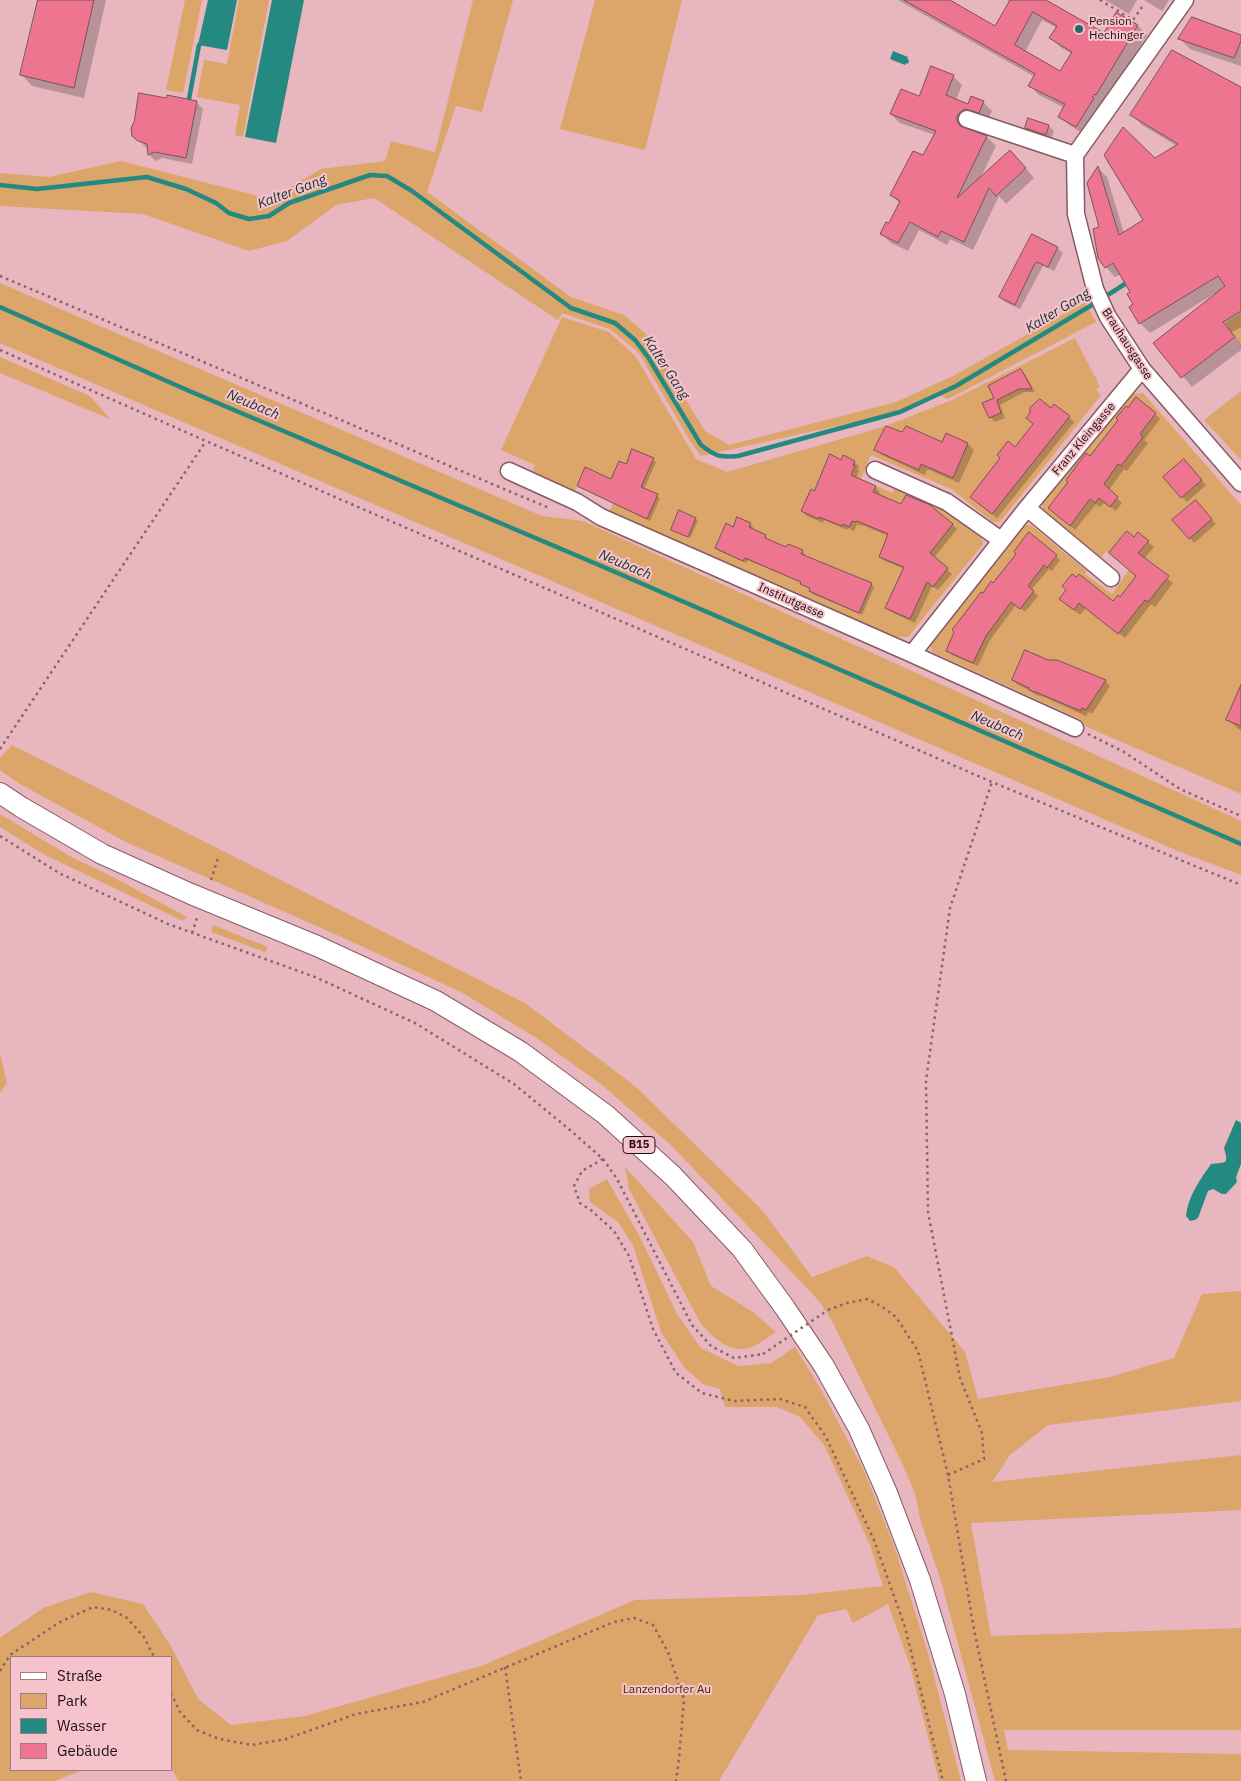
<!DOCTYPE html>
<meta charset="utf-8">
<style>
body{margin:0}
#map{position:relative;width:1241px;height:1781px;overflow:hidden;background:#e8b6be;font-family:"IBM Plex Sans",sans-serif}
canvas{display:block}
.legend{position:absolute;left:10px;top:1656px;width:162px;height:115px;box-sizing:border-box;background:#f5c3cb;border:1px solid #a07b81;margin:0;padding:6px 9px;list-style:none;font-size:15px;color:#200f12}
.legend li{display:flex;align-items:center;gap:10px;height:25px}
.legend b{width:25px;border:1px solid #a07b81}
</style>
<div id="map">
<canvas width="1241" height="1781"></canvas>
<ul class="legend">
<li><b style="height:6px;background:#fff"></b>Straße</li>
<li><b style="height:14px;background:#dca569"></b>Park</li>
<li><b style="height:14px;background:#248981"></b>Wasser</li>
<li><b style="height:14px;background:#ed7590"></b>Gebäude</li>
</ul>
</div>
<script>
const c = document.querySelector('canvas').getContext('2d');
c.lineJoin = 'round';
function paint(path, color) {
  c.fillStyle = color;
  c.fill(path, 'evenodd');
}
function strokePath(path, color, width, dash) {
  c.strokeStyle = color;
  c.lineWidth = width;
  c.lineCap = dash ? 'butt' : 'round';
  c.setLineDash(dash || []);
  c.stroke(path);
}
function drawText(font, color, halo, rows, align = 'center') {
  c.font = font + ' "IBM Plex Sans",sans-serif';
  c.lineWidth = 4;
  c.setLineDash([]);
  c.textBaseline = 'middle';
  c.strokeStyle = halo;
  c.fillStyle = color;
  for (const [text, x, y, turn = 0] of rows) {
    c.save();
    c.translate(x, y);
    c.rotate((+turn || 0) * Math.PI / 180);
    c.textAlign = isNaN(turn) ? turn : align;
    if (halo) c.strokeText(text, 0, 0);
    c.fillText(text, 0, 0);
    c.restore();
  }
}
const green = new Path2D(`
 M185,0H202L183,93L166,90Z
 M239,0H269L243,137L235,135L240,105L197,97L204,60L227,64Z
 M473,0H513L482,112L456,106L427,192L571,297L624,315L646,334L705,431L729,445L896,402L955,375L1085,302L1096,322L948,399L938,395L900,412L701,456L690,441L639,353L610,329L562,313L558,320L374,198L336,205L287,241L249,251L143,214L0,206V173L49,177L121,161L270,199L321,169L385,161L391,141L435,152Z
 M595,0H682L645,150L560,129Z
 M0,283L542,516L583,521L1241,821V875L1178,851L0,343Z
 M1241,313V345L1225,323Z
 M562,317L609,332L636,357L696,459L727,472L886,426L952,400L1075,338L1094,375L1098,381L1097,383L1100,386L1096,390L1101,395L1000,522H993L951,489L871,455L861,479L892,493L896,485L944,507L981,537L983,544L908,637H895L609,512L614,502L577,486L573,494L531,476L535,465L501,450Z
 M0,357L90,396L110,419L0,373Z
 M1241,391V460L1204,420Z
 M1143,393L1241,505V794L1078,723L1080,719L932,652L931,645L1025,525H1031L1087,571L1085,574L1112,594L1129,570L1106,551L1101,557L1043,511L1042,504L1130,394Z
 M12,745L525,1003L636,1087L762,1210L812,1277L867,1256L894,1267L965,1352L978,1399L1110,1377L1174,1358L1202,1294L1241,1291V1401L1048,1425L1010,1455L992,1482L1241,1455V1510L971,1523L991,1636L1241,1628V1730H1004L1008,1750L1241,1754V1781H995L941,1581L920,1519L916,1496L902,1463L832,1321L820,1302L672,1146L602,1085L538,1039L461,992L337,935L126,842L20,784L0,770V758Z
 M0,814L73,858L111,876L187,917L183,921L43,854L0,827Z
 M213,925L268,947L265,952L211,932Z
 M0,1054L7,1083L0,1093Z
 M625,1167L693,1242L711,1286L753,1312L776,1332C768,1337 760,1344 752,1347C731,1355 714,1338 701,1324L629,1189Z
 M607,1179L639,1235L677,1314L701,1348L738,1366L771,1363L795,1347L823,1393L864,1471L894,1546L928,1653L961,1781H939L910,1665L888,1604L853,1623L846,1609L818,1615L719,1781H179L171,1768V1657H11V1770H82L55,1781H0V1638L43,1608L91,1592L143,1604L171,1646L198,1699L231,1725L305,1716L481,1666L635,1600L801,1595L883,1586L870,1545L824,1445L800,1417L777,1407H725L720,1389L703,1384L684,1367L661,1332L633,1245L618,1222L590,1202L589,1189Z`);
const water = new Path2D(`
 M208,0H237L227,50L198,45Z
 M272,0H304L276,143L245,137Z
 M893,51L908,57L907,59L909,60L908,64L906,63L905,65L890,59Z
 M1236,1120L1241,1123V1164L1236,1177L1237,1182L1226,1194H1222L1213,1189L1208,1191L1198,1218L1195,1220L1190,1221L1186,1216C1188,1196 1200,1180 1211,1164C1226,1162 1229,1165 1224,1148Z`);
const shadow = new Path2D(`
 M39,0H106L84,98L32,86L22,75Z
 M898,0H948L996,28L1010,2L1007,0H1045L1104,35L1117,14L1138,26L1147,35L1085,135L1069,125L1060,116L1065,108L1039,95L1030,86L1035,77ZM1042,20L1057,28L1051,38L1060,47L1072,54L1061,73L1025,52Z
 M1105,0H1137L1129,14Z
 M1144,0H1169L1162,11Z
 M1241,37V66L1190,49L1180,39Z
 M953,76L962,85L956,100L969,105L983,102L992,111L988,121L966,126V130L987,137L996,146L980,179L1019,160L1034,178L1006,204L999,196L973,250L950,239L947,245L919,230L908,251L891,243L882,234L889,225L900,204L892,195L924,156L935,135L900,123L891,114Z
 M1241,88V327L1232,332L1241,344V350L1192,387L1155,343L1215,295L1214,294L1150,333L1140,323L1132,292L1121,274L1115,277L1106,267L1101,228L1098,168L1107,177L1124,233L1145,221L1155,160L1177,146L1142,125L1132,115Z
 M196,102L203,109L192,164L162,158L156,161L149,155V148H146L139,140Z
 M1029,120L1049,126L1054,131L1051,139L1031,132L1026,127Z
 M1032,236L1058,248L1063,253L1054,271L1043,266L1020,309L1005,302L1000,297Z
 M1021,370L1025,374L1035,392H1024L1000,405L1005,418L995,422L988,415L996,399Z
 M1052,410L1069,417L1074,422L997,518L976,501L1015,448Z
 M1155,414L1160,419L1144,440L1148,443L1127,471L1124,469L1109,490L1122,503L1116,511L1104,503L1100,507L1096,504L1075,530L1049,508L1090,458Z
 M903,434L943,443L946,435L968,444L974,450L959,483L927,469L925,475L882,455L876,449Z
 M633,450L656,462L644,489L660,498L650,521L578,486L612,480L626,466Z
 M842,461L854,462L859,466L858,470L859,471L856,478L875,487L880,492L878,496L952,524L957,529L934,558L952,574L938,590L932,586L915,623L891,612L886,607L904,569L885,561L881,556L889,536L862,525L861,526L857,524L854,531L848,528L847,530L824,520L823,523L807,516L802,511L815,493Z
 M1189,466L1206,485L1187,502L1182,497Z
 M1200,506L1216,524L1194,543L1190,538Z
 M696,519L698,521L690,538L672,529Z
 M750,524L753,527L752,530L765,536L768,539V540L787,549L802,551L805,554L804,556L871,584L874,587L862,615L813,594L810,591L811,589L805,586L802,583L748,560L746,563L719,551L717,548L733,528Z
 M1134,538L1148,542L1154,547L1144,559L1173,583L1155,607L1151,604L1125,638L1086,608L1080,615L1061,599L1113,603L1120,599L1137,576Z
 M1056,556L1060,560L1052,571L1049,569L1031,590L1038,596L1025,612L1016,605L990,640L978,666L952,655L948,651L983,595L993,584Z
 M1013,680L1105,681L1110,686L1092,714L1088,712L1086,716L1044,697L1036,695L1031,691L1018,685Z
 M1241,690V731L1228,720Z`);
const stream = new Path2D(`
 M189,99L199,45
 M0,185L37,189L147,177L186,189L216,203L229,213L249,219L269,216L289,203L370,175L387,176L412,191L571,308L615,323L635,340L648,357L701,445C715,456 720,458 738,456L900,412L956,386L1097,302
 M1103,298L1128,282
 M0,307L187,390L599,565L1241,844`);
const building = new Path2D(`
 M38,0H94L74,88L20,75Z
 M904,0H950L995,26L1010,0H1046L1104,33L1116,12L1138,25L1096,95L1095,94L1092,97L1094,98L1076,127L1058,117L1065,104L1028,86L1035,74ZM1033,12L1057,26L1049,38L1072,52L1060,71L1015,45Z
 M1192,17L1241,35V41L1234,58L1178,39Z
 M1172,50L1241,87V311L1223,322L1235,337L1181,378L1153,343L1225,286L1218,276L1139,324L1129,307L1133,304L1127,294L1130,292L1113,263L1105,268L1098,258L1093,229L1099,227L1087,183L1098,166L1119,235L1143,220L1104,155L1123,127L1155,158L1178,144L1130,115Z
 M931,66L954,75L946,95L968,104L971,96L984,101L979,113L965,109L960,112L957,116V121L960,126L987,136L957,198L1010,150L1026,168L996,196L989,188L964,242L941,231L938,237L910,222L898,243L880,234L886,222L889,223L900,201L890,195L913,151L923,155L936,131L890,114L901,89L919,96Z
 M139,93L166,98L167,95L197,101L186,158L154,152L148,155L147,144L138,141L132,136L131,128L134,122Z
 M1028,118L1049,125L1046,135L1025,128Z
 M1032,234L1058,247L1048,267L1037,262L1034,265L1015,305L999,297Z
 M1021,369L1032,389H1019L997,400L1001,413L989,418L982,403L994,398L988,386Z
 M1136,397L1156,413L1140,434L1143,437L1121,466L1118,464L1104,484L1118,497L1110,507L1099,498L1095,503L1090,499L1070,526L1048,508L1068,482L1066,480L1086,453L1090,456L1118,420L1116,418L1126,406L1128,407Z
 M1040,399L1051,408L1054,404L1070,416L992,514L970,497L1000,458L997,455L1008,441L1015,447L1033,424L1026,418L1030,413V408Z
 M886,426L902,432L906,426L942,442L946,433L968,443L953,478L921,464L919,470L874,450Z
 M632,449L654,458L641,487L658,494L647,519L577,486L585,467L611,479L619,461L626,464Z
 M830,454L841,460L843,455L855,461L853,465L855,466L851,475L876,486L873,492L901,504L906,495L930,505L953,524L930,553L948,568L933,587L927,582L910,619L885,608L904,567L879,557L888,534L857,521L856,522L852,521L849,527L843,524L842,526L819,517V519L801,511L811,489L814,491Z
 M1184,459L1202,480L1181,498L1163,477Z
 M1196,500L1212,519L1189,539L1172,520Z
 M679,510L696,518L688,537L671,530Z
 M737,517L751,523L749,527L766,535L765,538L786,547L788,544L803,550L801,554L872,583L859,613L809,591L810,588L800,584L801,582L745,558L743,561L715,548L726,523L733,527Z
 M1127,531L1134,537L1138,532L1149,541L1138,553L1169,576L1148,602L1145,600L1118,634L1079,603L1074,610L1059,599L1066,590L1062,586L1072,574L1076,577L1079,574L1113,601L1118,595L1120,597L1136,576L1109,553Z
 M1029,532L1057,555L1047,568L1044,565L1028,586L1034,591L1020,609L1011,602L986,636L973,663L946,651L954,632L952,630L981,592L983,593L991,581L993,583L1016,554L1014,552Z
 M1025,650L1048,660H1057L1106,680L1086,710L1082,708L1081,711L1038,693L1029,690V688L1012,680Z
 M1241,685V726L1226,720Z`);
const path = new Path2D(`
 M1100,0L1133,20L1142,7
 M0,276L549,508
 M0,350L206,441L992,782L1241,885
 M1088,734L1124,752L1180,789L1241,816
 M0,749L206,441
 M0,836L59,873L168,924L315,977L415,1023L514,1084L570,1130L603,1159L617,1179L692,1325L711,1346L734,1358L763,1354
 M211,880L218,858
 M192,933L198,915
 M603,1159L582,1171L574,1186L580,1203L592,1211L614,1231L629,1256L653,1329L676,1373L702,1393L734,1401L780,1399L805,1407L826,1437L874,1540L905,1627L943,1781
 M828,1310L847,1303L867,1299L881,1306L896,1317L918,1351L948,1475L974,1630L1006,1781
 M948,1475L984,1459L982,1433L960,1378L928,1212L926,1081L950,908L992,782
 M505,1667L521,1781
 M0,1671L10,1655L60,1622L93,1607L112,1610L127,1618L144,1637L154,1657
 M171,1693L180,1712L197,1730L219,1739L252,1745L286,1739L356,1714L423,1702L614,1622L634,1618L653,1625L668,1652L684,1699L679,1759L676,1781`);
const minor = new Path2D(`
 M1185,0L1075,155L1076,214L1095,289L1108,317L1142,369L1241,483
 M967,119L1075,155
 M875,470L947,502L1001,540
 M509,471L577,502L601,517L912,654L1075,728
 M1027,508L1111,578
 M912,654L1027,508L1142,369`);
const major = new Path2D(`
 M0,793L21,807L102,854L191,894L317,946L436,1001L521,1052L606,1115L673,1176L742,1249L785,1308L824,1366L859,1429L887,1493L920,1580L955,1694L976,1781`);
const pathBridge = new Path2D(`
 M763,1354L828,1310`);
const markers = [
 [1079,29,5,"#216b65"]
];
const shields = [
 [639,1145,32]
];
const shieldNames = [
 ["B15",639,1145]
];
const poiNames = [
 ["Pension",1089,22],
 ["Hechinger",1089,36]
];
const streetNames = [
 ["Brauhausgasse",1127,344,57],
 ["Franz Kleingasse",1084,439,-50],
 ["Institutgasse",791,601,24]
];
const parkNames = [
 ["Lanzendorfer Au",667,1690]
];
const waterNames = [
 ["Kalter Gang",292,192,-21],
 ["Kalter Gang",1058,311,-31],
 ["Kalter Gang",666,368,57],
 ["Neubach",253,405,23],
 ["Neubach",625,565,23],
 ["Neubach",997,726,23]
];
paint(green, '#dca569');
paint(water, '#248981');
paint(shadow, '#0003');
strokePath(stream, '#248981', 4.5);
paint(building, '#ed7590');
strokePath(building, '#7b5158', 1);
strokePath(minor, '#875b63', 19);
strokePath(major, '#875b63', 22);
strokePath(path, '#866469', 2.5, [2.5, 4]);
strokePath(minor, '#fff', 16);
strokePath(major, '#fff', 20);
strokePath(pathBridge, '#866469', 2.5, [2.5, 4]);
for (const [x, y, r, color] of markers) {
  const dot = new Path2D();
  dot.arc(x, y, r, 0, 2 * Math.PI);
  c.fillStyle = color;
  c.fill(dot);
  strokePath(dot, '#f5c3cb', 2);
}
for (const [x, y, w] of shields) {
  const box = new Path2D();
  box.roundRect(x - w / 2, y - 8.5, w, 17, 4);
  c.fillStyle = '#f5c3cb';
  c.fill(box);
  strokePath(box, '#200f12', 1);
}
drawText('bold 11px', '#200f12', null, shieldNames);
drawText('12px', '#200f12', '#f5c3cb', poiNames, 'left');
drawText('12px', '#200f12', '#f5c3cb', streetNames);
drawText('12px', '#4a2a00', '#f5c3cb', parkNames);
drawText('italic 14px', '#163431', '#f5c3cb', waterNames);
</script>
